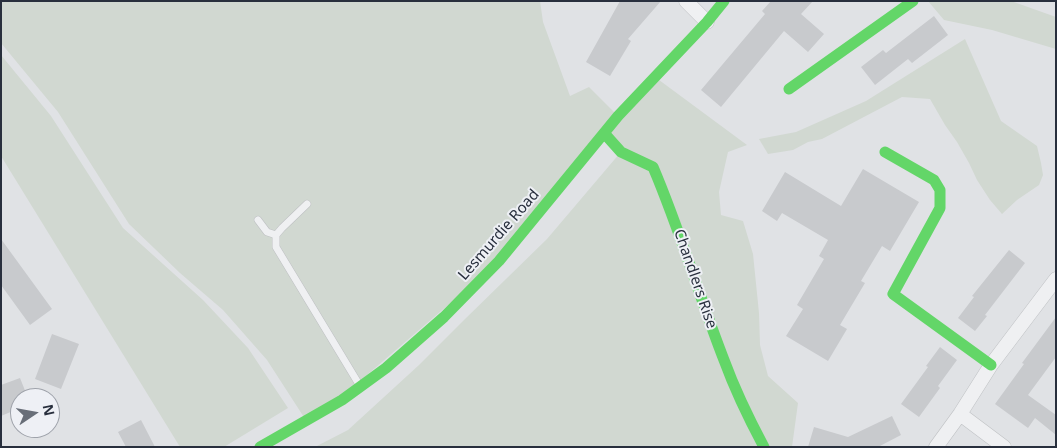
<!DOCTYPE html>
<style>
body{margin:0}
#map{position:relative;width:1057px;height:448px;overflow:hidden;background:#e0e2e5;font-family:"Noto Sans",sans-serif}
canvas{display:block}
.frame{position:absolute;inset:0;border:2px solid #282f3d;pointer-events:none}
.north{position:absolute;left:10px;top:388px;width:50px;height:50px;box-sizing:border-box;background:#eef0f5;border:1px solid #9fa3ab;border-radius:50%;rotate:78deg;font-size:14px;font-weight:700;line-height:20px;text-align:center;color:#282f3d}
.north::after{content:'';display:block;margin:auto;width:18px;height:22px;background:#686e78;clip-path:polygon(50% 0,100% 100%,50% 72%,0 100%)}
</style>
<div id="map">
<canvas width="1057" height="448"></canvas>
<div class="frame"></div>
<div class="north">N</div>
</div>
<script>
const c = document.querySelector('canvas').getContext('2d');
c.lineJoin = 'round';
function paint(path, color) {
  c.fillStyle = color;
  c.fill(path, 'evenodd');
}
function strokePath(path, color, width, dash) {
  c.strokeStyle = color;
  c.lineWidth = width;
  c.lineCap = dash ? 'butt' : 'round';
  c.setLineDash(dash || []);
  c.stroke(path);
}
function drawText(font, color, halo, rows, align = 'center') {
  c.font = font + ' "Noto Sans",sans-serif';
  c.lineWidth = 4;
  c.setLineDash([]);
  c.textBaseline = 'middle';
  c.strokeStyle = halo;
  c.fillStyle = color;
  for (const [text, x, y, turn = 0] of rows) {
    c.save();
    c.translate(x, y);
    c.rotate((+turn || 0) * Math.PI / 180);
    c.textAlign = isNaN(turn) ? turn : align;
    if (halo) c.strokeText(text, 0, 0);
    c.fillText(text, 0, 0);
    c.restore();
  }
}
const green = new Path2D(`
 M1,1H540L543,22L570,96L589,87L618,116L655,77L747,145L728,152L719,192L721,215L743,221L753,254L759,313L760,345L768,376L798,403L792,447H315L348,430L419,365L465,319L547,239L620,153L605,133L499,261L309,425L267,360L223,310L180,273L129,224L58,112L1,43Z
 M928,1H1011L1056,17V49L992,30L944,20Z
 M965,39L1001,121L1037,146L1041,163L1043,175L1039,185L1017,200L1002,214L990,200L977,180L969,163L957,142L945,125L930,99L902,97L822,139L808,142L793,150L768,154L759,139L796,132L866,101Z
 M1,55L51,116L123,228L203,300L248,348L288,408L224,447H180L1,156Z`);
const building = new Path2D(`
 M620,1H661L628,39L631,41L610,76L586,62Z
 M771,1H813L801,14L824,34L808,52L784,31L721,107L701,90L765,14L762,11Z
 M934,16L948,35L912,63L908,59L875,85L861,67L883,50L886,53Z
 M863,169L919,202L890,251L882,246L861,281L865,283L840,325L847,329L828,361L786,336L803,309L797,305L824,259L819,256L828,240L782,213L777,221L762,211L785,172L841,206Z
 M1,239L52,309L30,325L1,285Z
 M1009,250L1025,263L985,315L987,316L975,331L958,318L974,297L972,296Z
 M1056,317V357L1028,395L1056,415V435L1035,418L1028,428L995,404L1024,364L1022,363Z
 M52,334L79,344L61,389L35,379Z
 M940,347L957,360L938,386L940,388L919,417L901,404L928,367L926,366Z
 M20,378L28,398H20V408L1,416V385Z
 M892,416L901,435L878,447H808L814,427L848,437Z
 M141,420L155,447H126L118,432Z`);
const lane = new Path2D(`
 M307,204L282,228L276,235V247L360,386
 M258,220L267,232L276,235`);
const street = new Path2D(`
 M686,1L707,22
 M960,414L1004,447
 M936,447L960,414L991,365L1056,279`);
const fast = new Path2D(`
 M789,89L913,1
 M604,133L621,152L653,167C680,230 699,296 724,360C735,390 749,419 764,447
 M885,152L934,180L940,190V208L893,294L991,365
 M260,447L342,400L386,368L444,317L499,261L618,116L707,22L724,1`);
const streetNames = [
 ["Lesmurdie Road",499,235,-49],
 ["Chandlers Rise",695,279,71]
];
paint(green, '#d1d8d1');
paint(building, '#c8cacd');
strokePath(lane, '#bec0c3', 8);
strokePath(street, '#bec0c3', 15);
strokePath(lane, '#eff0f2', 7);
strokePath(street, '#eff0f2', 14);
strokePath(fast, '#63d668', 11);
drawText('15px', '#282f3d', '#eef0f5', streetNames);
</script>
